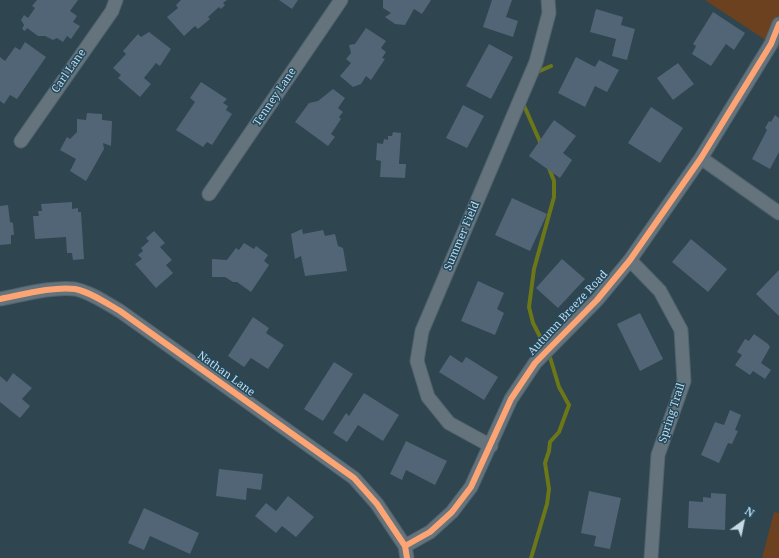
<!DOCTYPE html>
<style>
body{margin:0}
#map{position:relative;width:779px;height:558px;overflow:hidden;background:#2f4550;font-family:"Noto Serif",serif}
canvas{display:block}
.north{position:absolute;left:723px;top:502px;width:40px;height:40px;-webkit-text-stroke:3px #22495e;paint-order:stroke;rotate:33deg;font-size:11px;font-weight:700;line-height:16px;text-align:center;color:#c5dae6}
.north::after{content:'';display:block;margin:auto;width:14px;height:18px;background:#c5dae6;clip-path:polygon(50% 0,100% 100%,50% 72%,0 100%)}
</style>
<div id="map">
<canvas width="779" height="558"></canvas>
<div class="north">N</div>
</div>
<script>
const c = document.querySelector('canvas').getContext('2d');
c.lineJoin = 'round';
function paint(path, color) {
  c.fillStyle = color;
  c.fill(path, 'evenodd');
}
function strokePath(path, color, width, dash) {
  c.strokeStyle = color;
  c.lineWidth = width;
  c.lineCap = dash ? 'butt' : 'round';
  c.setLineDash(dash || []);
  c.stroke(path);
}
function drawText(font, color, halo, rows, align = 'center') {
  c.font = font + ' "Noto Serif",serif';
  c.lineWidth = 3;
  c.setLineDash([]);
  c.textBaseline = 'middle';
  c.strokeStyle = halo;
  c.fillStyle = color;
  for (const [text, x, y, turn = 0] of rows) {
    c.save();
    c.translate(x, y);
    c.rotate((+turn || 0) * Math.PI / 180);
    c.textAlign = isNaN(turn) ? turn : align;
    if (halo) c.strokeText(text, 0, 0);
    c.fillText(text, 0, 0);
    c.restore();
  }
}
const green = new Path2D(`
 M705,0H779V49Z
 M774,512L779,513V558H762Z`);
const stream = new Path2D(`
 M535,73L551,66
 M522,101L541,144
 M531,558L547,504L549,489L545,463L549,451L550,442L559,432L569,405L559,387L549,354L533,323L529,307L534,269L554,197V181L549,168`);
const building = new Path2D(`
 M37,0H78L70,11L77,16L73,22L80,26L71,39L67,36L63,42L57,38L53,40L45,36H38L27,28L25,31L22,29L24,25L21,20L24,15L28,18L35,8L32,6Z
 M181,0H227L223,3L225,5L221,9L219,7L208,17L210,19L198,29L195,26L184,36L167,17L178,8L176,5Z
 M279,0H298L292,9Z
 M383,0H431L422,14L414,9L405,25L395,24L385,17L391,13L383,8Z
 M492,0H512L506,17L518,21L513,37L483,27Z
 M596,9L623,17L621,25L635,29L627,60L612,56L616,39L590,32Z
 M713,12L745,33L734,50L726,44L711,66L692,54L696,46L693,44Z
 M366,28L386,41L381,48L386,52L382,58L385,59L371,80L366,76L361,84L353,87L340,76L351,63L346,59L351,53L349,45L355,44Z
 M149,32L171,49L160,66L156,63L144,78L151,84L140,97L118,78L121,75L113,68L126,54L123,51L138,34L141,37Z
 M25,42L46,57L17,99L10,95L4,104L0,101V57L5,61L15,47L20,50Z
 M489,44L513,57L491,99L466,86Z
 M576,57L595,67L599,60L619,70L607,92L595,86L585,107L558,93Z
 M678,63L694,84L673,100L657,78Z
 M201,82L227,99L223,103L228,106L226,110L232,114L212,145L207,142L203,147L176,130L195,102L190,98Z
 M333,89L345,98L338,108L343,112L339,117L341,119L331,134L335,137L328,146L295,122L309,103L318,101Z
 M463,105L484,116L467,148L446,138Z
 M651,107L683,128L660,163L628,143Z
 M87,113L102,114V120L112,121L111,146L103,143L104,149L86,181L70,171L76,159L60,150L67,137L70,139L77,132V119L86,120Z
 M775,115L779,118V152L770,169L752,159L767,130L765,128L769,121L771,122Z
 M554,120L576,136L563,153L572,160L560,178L529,156Z
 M393,132L401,133L399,164H406L405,178L380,177L381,161L376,160L377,143L383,144L384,139L388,140V136H392Z
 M512,198L547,214L530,251L495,235Z
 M72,202V209L78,208V212H81L84,259L73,260L72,253H67L66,237L35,239L33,216H39L38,211H42L41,204Z
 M8,205L10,222L13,223L14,235H11V244L0,245V206Z
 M302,229L303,234L323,230L325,236L335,234L338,246L343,248L347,271L305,276L301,256L295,259L291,234Z
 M154,231L165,243L160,247L172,260L166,265L173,273L156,288L135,264L142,259L138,255L143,251L141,248L149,241L146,238Z
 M691,239L727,269L708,292L672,262Z
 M244,243L254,249L256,246L268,255L264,261L269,265L251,292L237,282H233L225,277H212V259L227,260L236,248L239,250Z
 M562,259L585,279L558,308L536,288Z
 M779,270V316L756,294Z
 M478,281L504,293L497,309L504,313L495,335L461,321Z
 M640,313L663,359L640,371L617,324Z
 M253,317L269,328L266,333L284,345L268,369L251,358L244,367L228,356Z
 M754,334L768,344L770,347L761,363L771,370L765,379L753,371L750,375L735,365L742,355L737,352L745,339L749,341Z
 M450,355L462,363L466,357L498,377L484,400L439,372Z
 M334,362L353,374L323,421L304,409Z
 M13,373L32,388L22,399L30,406L20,418L0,402V376L7,382Z
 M364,393L399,415L383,441L358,425L347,442L333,433L346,413L349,416Z
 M730,410L741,415L735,430L738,431L732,444L728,443L719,463L701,455L715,422L724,425Z
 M406,441L447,461L435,485L406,470L402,480L390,474Z
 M219,469L263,474L261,490L247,488L246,500L216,496Z
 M589,491L621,498L610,549L594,546L596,536L581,533Z
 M711,493L726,494L725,530L688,528L689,501L703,502V497L711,498Z
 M288,496L314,517L296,537L282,526L276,533L255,516L266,503L276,511Z
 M144,508L199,533L190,554L150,536L144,550L128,543Z`);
const street = new Path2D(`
 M21,141L112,11L116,0
 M701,158L779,213
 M209,194L341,0
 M630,260L660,291L681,330L684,381L658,455L651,558
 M0,299C21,295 54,286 75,289C90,292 106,303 120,311L354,478L377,504L405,546L407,558
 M491,446L449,423L428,397L417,361L422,331L536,62L549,13L548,0
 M405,546L430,532L452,512L471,487L511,399L535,363L597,300L630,260L701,158L771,44L779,24`);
const cycleway = new Path2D(`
 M0,299C21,295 54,286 75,289C90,292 106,303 120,311L354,478L377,504L405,546L407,558
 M405,546L430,532L452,512L471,487L511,399L535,363L597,300L630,260L701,158L771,44L779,24`);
const streetNames = [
 ["Carl Lane",69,71,-55],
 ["Tenney Lane",275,97,-56],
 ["Summer Field",462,236,-67],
 ["Autumn Breeze Road",568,313,-47],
 ["Nathan Lane",226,374,36],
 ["Spring Trail",672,413,-72]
];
paint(green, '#6c411f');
strokePath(stream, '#6c7718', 4);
paint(building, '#516577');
strokePath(street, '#50626c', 15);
strokePath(street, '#64737c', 13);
strokePath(cycleway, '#fda474', 6);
drawText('11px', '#c5dae6', '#22495e', streetNames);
</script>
